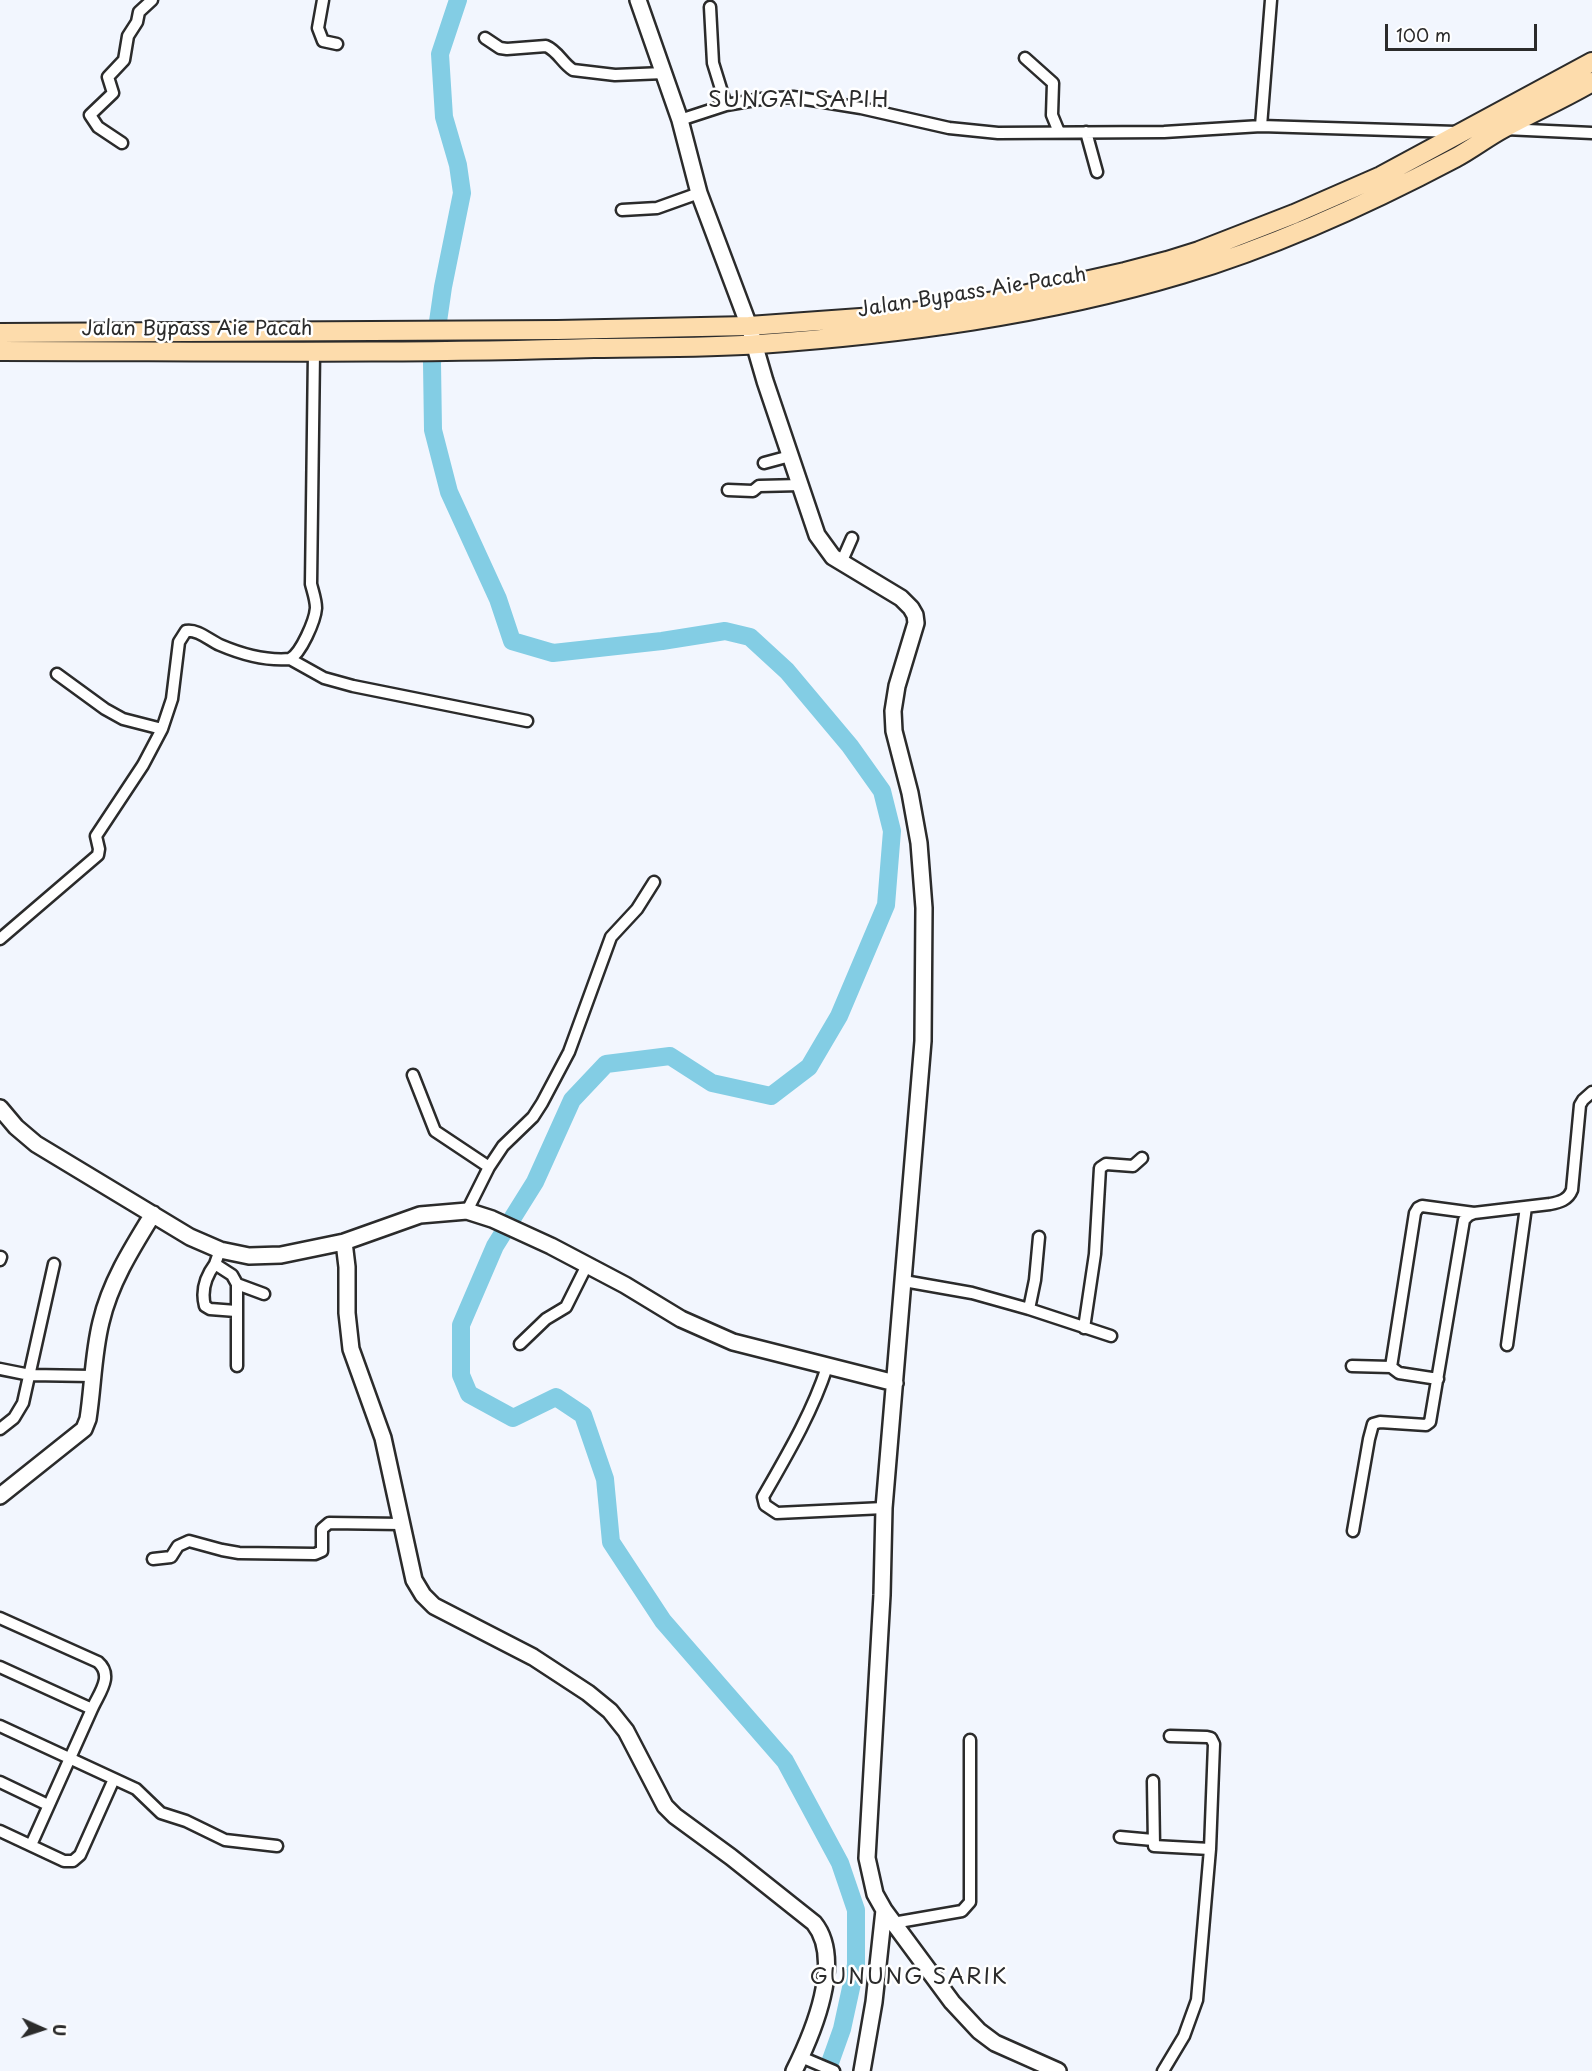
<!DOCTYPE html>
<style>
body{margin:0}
#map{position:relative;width:1592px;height:2071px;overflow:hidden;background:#f2f6fe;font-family:"Playpen Sans",sans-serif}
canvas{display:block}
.north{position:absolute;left:12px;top:1999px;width:60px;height:60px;-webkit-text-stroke:4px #fff;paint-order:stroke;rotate:93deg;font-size:16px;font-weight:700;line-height:24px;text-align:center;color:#2b2b2b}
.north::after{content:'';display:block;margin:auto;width:21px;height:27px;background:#2b2b2b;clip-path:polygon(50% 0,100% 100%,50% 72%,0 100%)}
.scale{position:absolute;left:1385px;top:24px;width:152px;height:27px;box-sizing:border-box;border:3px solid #2b2b2b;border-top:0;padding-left:8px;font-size:18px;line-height:21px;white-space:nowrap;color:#2b2b2b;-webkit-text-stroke:4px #fff;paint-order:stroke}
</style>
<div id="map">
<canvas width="1592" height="2071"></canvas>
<div class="north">U</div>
<div class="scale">100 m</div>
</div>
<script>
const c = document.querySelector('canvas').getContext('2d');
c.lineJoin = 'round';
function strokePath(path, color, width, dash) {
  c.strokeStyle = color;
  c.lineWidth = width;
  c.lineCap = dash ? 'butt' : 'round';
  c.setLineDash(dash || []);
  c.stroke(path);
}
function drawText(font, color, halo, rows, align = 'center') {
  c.font = font + ' "Playpen Sans",sans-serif';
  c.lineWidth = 5;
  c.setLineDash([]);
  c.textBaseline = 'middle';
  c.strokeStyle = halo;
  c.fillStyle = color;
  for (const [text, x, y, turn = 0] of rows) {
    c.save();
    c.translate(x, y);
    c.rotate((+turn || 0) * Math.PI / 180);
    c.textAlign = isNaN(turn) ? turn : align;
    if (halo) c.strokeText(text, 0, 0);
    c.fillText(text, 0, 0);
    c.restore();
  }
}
const river = new Path2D(`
 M458,0L440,54L444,117L458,165L462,193L443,287L432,363L433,430L449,492L498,599L512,641L553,653L662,641L725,631L750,637L787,671L850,746L882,791L892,831L886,905L839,1016L809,1067L771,1096L712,1083L670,1056L606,1064L572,1100L535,1182L495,1246L461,1325V1375L469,1394L513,1418L556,1397L583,1415L605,1479L611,1542L663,1621L785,1761L840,1863L856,1910V1965L842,2029L827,2071`);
const street = new Path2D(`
 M323,0L318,28L323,41L337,44
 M710,7L713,63L726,105
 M485,38L500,48L507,49L546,46C558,51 562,63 573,70L615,75L664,73
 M1025,58L1053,83L1052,115L1059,132
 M680,120L726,105L761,99L793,97L861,108L949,128L998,133L1164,132L1261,126L1456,132
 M1261,126L1271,0
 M1505,129L1592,133
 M1086,132L1097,172
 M122,143L98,127L90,115L113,93L108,77L124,60L128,36L137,22L139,12L152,0
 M622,210L657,208L699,193
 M764,463L790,456
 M728,490L753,491L759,486L801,485
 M841,563L852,538
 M290,659L324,678L353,686L527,721
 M57,674L105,709L123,719L162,729
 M0,939L98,855L99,849L96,836L143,765L162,729L172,699L179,642L186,631C198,629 209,640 220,645C241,654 267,661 290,659C301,653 315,621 316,608C316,600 313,592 311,584L314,352
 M413,1075L435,1131L489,1167L467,1211
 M489,1167L503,1146L533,1117L542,1103L569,1052L611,937L637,909L654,882
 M220,1250L215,1264L232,1275L237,1284V1366
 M0,1260L1,1257
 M215,1264C206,1276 201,1291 205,1306L210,1309L236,1311
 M904,1281L972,1293L1029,1309L1111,1336
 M237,1284L264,1294
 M1029,1309L1035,1280L1039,1237
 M1084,1328L1095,1254L1100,1168L1106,1164L1133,1166L1142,1158
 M520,1344L546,1319L566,1307L587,1265
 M1507,1345L1526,1207
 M1352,1366L1391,1367
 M827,1367C812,1413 787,1455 763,1497L765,1505L777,1513L884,1508
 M0,1369L30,1375L92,1376
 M1438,1379L1399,1373L1391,1367L1415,1213L1418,1208L1422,1206L1474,1213
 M0,1429L14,1418L23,1403L54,1264
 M1353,1531L1369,1439L1373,1424L1380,1422L1426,1425L1430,1422L1464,1220L1469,1215L1474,1213L1550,1204C1560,1202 1568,1200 1572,1190L1580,1105L1583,1100L1592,1092
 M153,1559L171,1557L178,1546L189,1541L222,1550L239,1553L315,1554L322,1551V1529L329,1523L402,1524
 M0,1618L98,1662C114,1676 99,1693 92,1709
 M0,1667L92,1709L31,1845
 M0,1726L136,1789L161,1813L186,1821L225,1840L277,1846
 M1153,1781L1154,1846L1210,1849
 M0,1782L48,1805
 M0,1831L64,1861H73L80,1855L114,1779
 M1120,1837L1153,1840
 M893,1923L962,1911L970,1902V1740
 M801,2057L834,2071
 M1163,2071L1184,2036L1197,2000L1210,1849L1214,1744L1211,1738L1207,1737L1170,1736`);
const secondary = new Path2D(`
 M638,0L680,120L699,193L749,326L765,381L817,535L833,557L901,598L911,608L915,615L916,623L897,686L893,711L894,731L910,793L919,843L924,908L923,1041L884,1508L882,1595L867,1858L875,1894L884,1910L952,2002L979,2031L995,2043L1058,2071
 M0,1108L16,1127L36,1144L190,1237L220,1250L249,1256L281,1255L344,1242L420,1215L467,1211L492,1219L551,1246L625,1285L681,1319L733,1342L895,1383
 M344,1242L347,1267V1313L351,1349L383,1438L414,1580L423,1595L434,1606L533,1657L588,1693L610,1711L626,1731L665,1806L675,1816L731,1857L814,1923C844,1960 813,2033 794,2071
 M0,1496L84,1429L88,1419C93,1387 93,1354 101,1322C110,1283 132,1248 153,1214
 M862,2071L874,2002L884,1910`);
const highway = new Path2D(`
 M0,333L557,330L749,326L874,317L996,301L1125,272L1167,261L1199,251L1294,214L1381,176L1592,62
 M0,351C198,351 396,354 594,348C649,347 704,348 759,344C901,334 1045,315 1182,274C1276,246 1368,204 1455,158C1472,149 1487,137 1504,128C1533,112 1563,99 1592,82`);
const streetNames = [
 ["Jalan Bypass Aie Pacah",972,293,-9],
 ["Jalan Bypass Aie Pacah",197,329]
];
const quarterNames = [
 ["SUNGAI SAPIH",799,101],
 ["GUNUNG SARIK",909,1978]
];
strokePath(river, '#83cde4', 18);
strokePath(street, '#2b2b2b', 15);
strokePath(secondary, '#2b2b2b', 20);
strokePath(highway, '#2b2b2b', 22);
strokePath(street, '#fff', 10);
strokePath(secondary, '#fff', 15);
strokePath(highway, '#fddcac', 18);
drawText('20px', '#2b2b2b', '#fff', streetNames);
c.letterSpacing = '1.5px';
drawText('22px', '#2b2b2b', '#fff', quarterNames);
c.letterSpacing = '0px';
</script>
